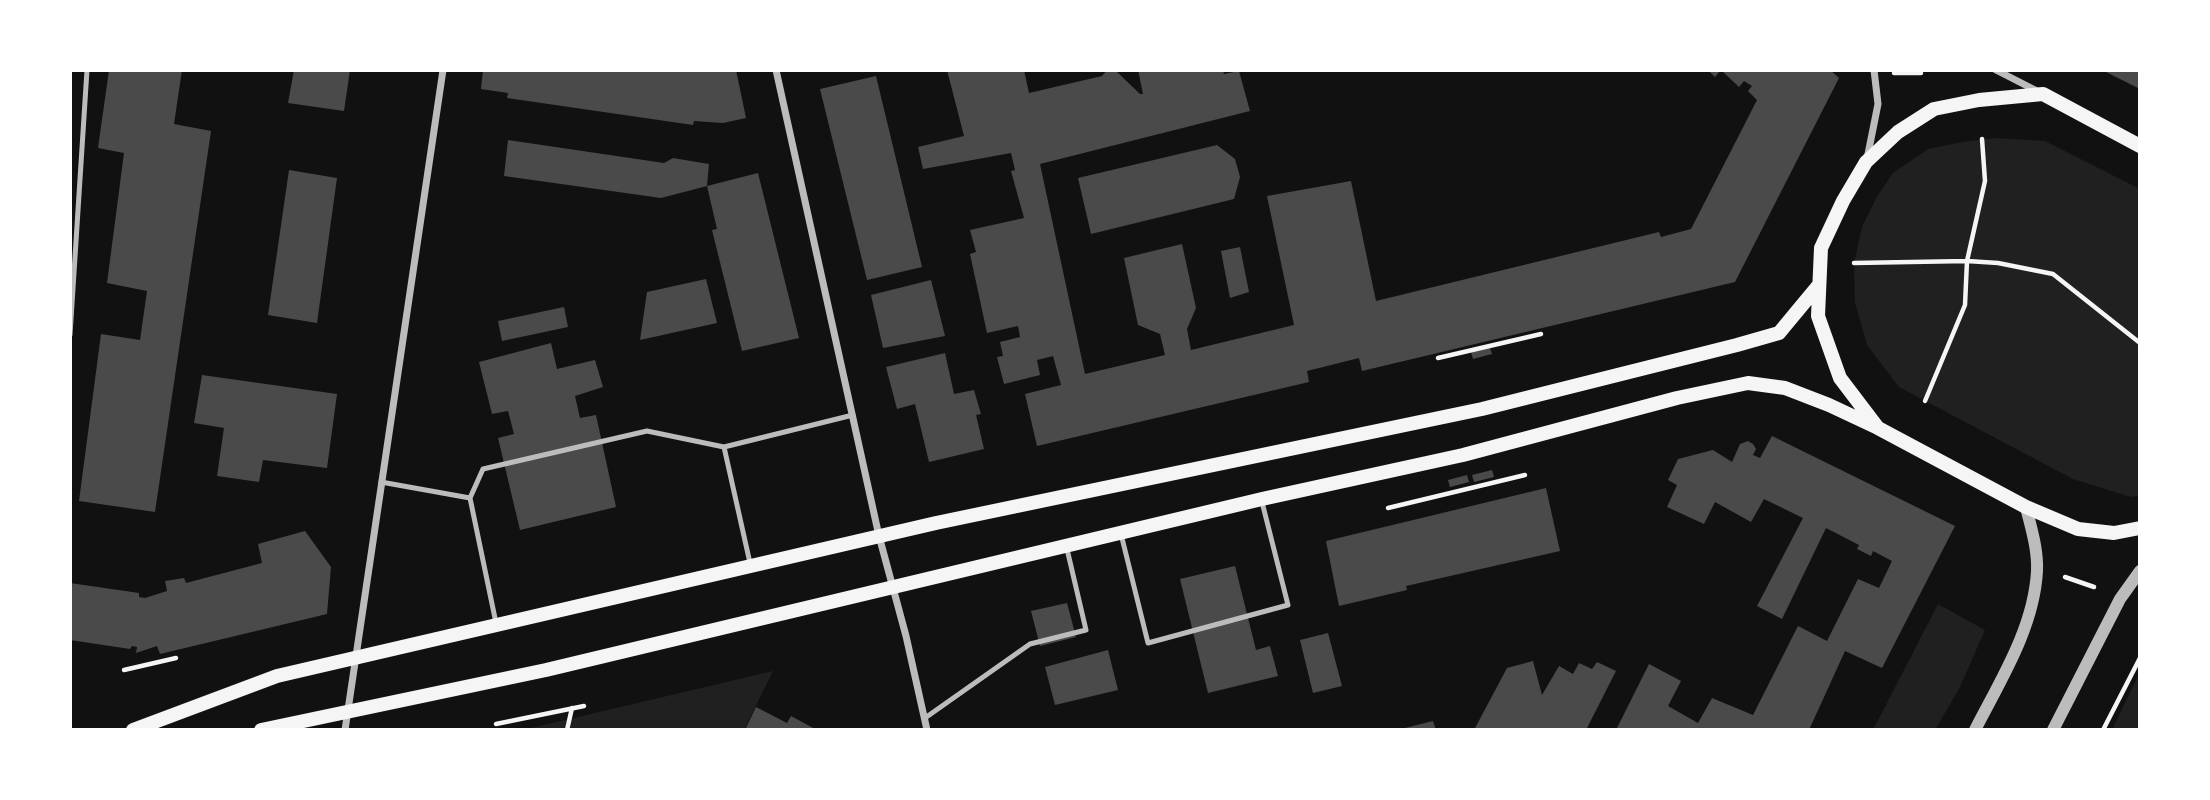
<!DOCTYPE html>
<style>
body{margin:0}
#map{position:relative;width:2210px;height:800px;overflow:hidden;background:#111;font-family:"Alegreya Sans",sans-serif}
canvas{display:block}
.frame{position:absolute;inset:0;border:72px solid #fff;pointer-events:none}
</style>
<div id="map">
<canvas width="2210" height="800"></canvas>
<div class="frame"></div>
</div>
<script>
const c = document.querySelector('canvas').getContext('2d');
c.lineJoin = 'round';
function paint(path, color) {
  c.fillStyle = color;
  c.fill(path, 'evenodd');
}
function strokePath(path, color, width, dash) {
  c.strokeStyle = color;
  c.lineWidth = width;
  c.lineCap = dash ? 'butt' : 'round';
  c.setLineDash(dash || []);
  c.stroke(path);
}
const green = new Path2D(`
 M1997,138L2045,141L2140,189V495L2131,497L2073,479L1899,387L1867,345L1855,302L1854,263L1862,227L1878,195L1893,173L1928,149L1962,142Z
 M1938,604L1985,630L1960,687L1935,730H1878L1874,728Z
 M773,671L744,730H523Z
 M2140,672V730H2112Z`);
const building = new Path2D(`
 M109,70H182L174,124L211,131L155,512L79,501L101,334L140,340L147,291L107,283L124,153L98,148Z
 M294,70H350L344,111L288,103Z
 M483,70H736L746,118L723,123L694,121L693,125L507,98L508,93L481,89Z
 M947,70H1024L1029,93L1102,76L1107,70H1115L1140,94H1143L1138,70H1223L1224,74L1239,71L1250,111L1040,164L1085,374L1165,355L1160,334L1138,325L1124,258L1182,244L1196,308L1187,329L1191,350L1294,325L1267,196L1351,181L1376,301L1659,232L1661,237L1691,229L1757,100L1748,91L1752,86L1744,81L1739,87L1721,70L1715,77L1708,70H1830L1839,78L1735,282L1362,371L1359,358L1307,371L1309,382L1037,446L1025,394L1061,385L1053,356L1037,360L1040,375L1004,384L997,357L1003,356L1000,342L1020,337L1018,326L987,333L970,254L976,252L970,230L1024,218L1011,171L1015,170L1011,153L923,169L918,147L964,136Z
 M2102,70H2140V89Z
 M876,76L922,267L867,280L820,89Z
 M508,140L664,163L673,158L709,164L707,186L661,198L504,176Z
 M1217,145L1235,159L1240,177L1234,199L1091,234L1078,178Z
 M289,170L337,178L317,323L268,315Z
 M758,173L799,338L742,351L712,230L717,229L707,186Z
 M1240,247L1249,292L1230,298L1221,251Z
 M706,279L717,323L640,340L647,292Z
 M931,280L945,336L883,348L871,295Z
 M564,307L568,327L502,341L498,321Z
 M551,343L557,369L595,360L603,387L575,396L580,418L596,415L616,507L520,530L498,438L514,434L508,411L492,414L479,362Z
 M1490,348L1492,354L1473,359L1471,352Z
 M945,353L954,394L974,390L981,414L976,415L984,449L929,462L915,404L897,409L886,367Z
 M202,375L337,394L327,468L263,460L259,482L217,476L224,428L194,423Z
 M1772,436L1955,526L1882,668L1845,651L1809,730H1616L1649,664L1681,681L1668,706L1698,723L1712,698L1753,715L1798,626L1827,641L1858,579L1879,588L1892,561L1873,551L1871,556L1857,549L1859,545L1826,528L1782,619L1757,606L1803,518L1764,499L1751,522L1715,502L1704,524L1667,507L1677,485L1668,480L1678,459L1713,450L1732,462L1740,444L1748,441L1753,444L1756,449L1753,455L1760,458Z
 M1492,470L1494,477L1474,482L1472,475Z
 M1467,475L1469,482L1450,487L1448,480Z
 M1546,488L1560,551L1406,586L1407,590L1339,606L1326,541Z
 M305,531L331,567L327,614L160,654L157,646L136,653L137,647L132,646L130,649L70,640V583L139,593V597L145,598L167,591L165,581L184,578L186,583L262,563L258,544Z
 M1235,566L1256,650L1270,646L1278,676L1208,693L1180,579Z
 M1067,603L1076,637L1040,646L1031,611Z
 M1328,633L1342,686L1313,693L1300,640Z
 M1108,650L1118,690L1055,705L1045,667Z
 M1533,661L1542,695L1559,666L1573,674L1579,663L1592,669L1597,662L1616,671L1586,730H1474L1507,668Z
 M756,707L787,723L791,716L817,730H745Z
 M1433,721L1436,730H1401V729Z`);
const path = new Path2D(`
 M1894,73H1921
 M1982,139L1985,181L1967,261L1998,263L2053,274L2140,343
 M1854,263L1967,261L1965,305L1925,401
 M1438,358L1541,334
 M1388,508L1525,475
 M2065,577L2094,587
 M124,670L176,658
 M496,724L584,706
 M567,730L572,708
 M2103,730L2140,658`);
const service = new Path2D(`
 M70,335L87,70
 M724,447L853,415
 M381,482L470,498
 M1121,534L1148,643L1288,605L1262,502
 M496,623L470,498L483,469L647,431L724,447L750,563
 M925,718L1030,644L1086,630L1067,549`);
const minor = new Path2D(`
 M776,70L879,536L906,636L927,730
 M1996,70L2039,92
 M1867,159L1878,104L1874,70
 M345,730L443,70`);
const tertiary = new Path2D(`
 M1975,730C2000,681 2034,628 2037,571C2038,549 2031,528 2026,507
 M2053,730L2120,599L2140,571`);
const secondary = new Path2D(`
 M2140,146L2043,94L1979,100L1934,109L1898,132L1866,162L1843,201L1821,248L1818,316L1840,378L1878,428L2026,507L2078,529L2114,533L2140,528
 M133,730L277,676L936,523L1482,409L1737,345L1779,333L1818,286
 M261,730L546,670L1262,499L1463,455L1677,398L1748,383L1785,388L1829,405L1878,428`);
paint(green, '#202020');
paint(building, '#4a4a4a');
strokePath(path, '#f5f5f5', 4.5);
strokePath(service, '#bcbcbc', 5);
strokePath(minor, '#bcbcbc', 7);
strokePath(tertiary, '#bcbcbc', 12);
strokePath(secondary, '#f5f5f5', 14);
</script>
